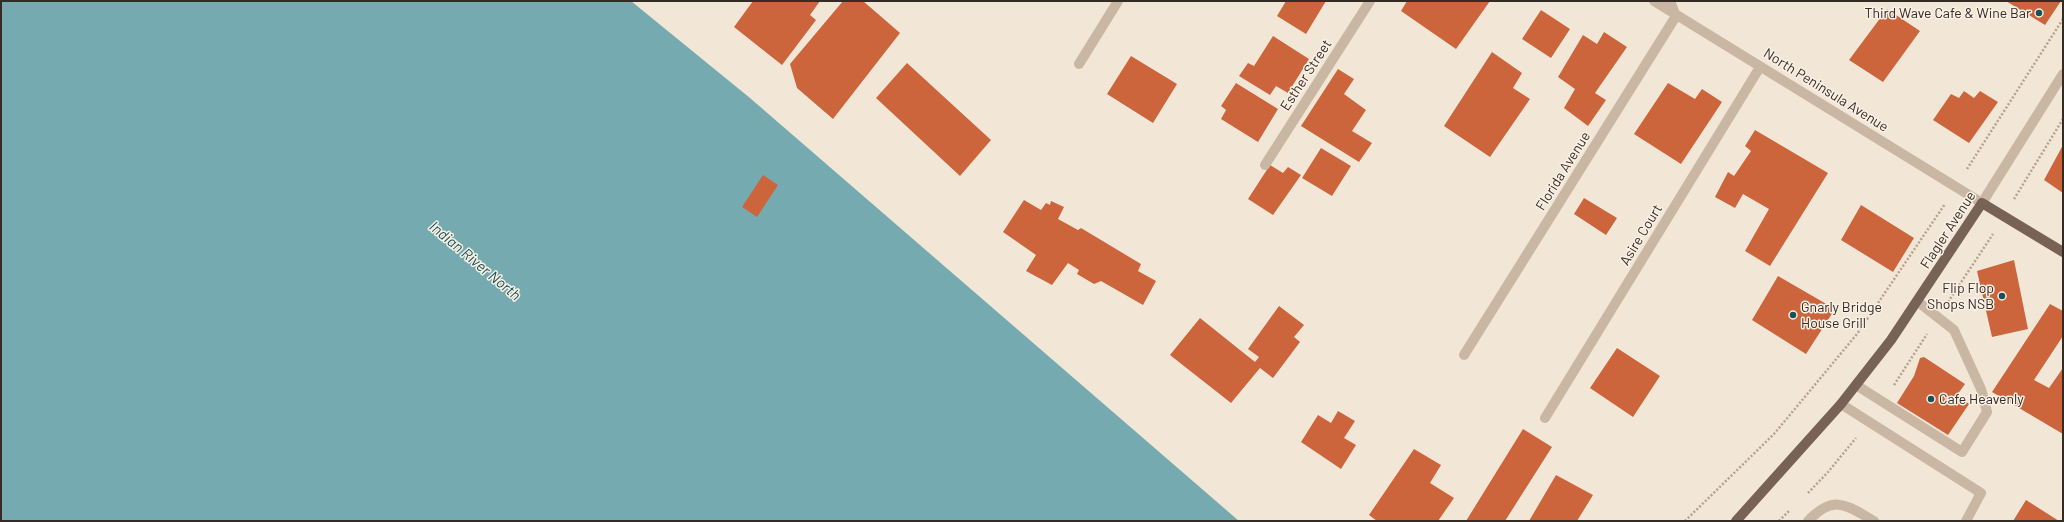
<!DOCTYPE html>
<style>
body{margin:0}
#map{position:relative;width:2064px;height:522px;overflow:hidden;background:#f2e7d7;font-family:Barlow,sans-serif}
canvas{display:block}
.frame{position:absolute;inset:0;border:2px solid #352b25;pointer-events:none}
</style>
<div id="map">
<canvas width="2064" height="522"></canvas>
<div class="frame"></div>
</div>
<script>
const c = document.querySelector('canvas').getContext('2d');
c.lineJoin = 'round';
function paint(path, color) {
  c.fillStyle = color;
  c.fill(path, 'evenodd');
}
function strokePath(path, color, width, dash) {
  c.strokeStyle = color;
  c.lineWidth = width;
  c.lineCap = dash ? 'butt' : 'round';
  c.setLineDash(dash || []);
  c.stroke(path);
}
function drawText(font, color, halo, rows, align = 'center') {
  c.font = font + ' Barlow,sans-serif';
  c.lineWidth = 3;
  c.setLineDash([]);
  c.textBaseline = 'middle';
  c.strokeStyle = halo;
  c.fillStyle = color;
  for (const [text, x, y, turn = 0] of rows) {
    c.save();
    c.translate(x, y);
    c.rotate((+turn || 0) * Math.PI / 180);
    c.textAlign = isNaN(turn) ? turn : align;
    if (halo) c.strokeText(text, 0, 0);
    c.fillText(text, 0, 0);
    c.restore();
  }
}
const water = new Path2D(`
 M1,1H631L750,98L1239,521H1Z`);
const building = new Path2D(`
 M753,1H820L810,15L816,20L782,65L734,27Z
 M843,1H863L900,33L833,119L797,88L790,64Z
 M1286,1H1326L1306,34L1277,16Z
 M1407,1H1490L1456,49L1401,11Z
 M2006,1H2061L2045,25Z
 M1887,9L1920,31L1883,82L1849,60Z
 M1541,10L1570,29L1551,58L1522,39Z
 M1604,32L1627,47L1595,93L1606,100L1588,126L1564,108L1575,89L1558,77L1583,35L1597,44Z
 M1273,36L1309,59L1288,93L1276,86L1270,95L1239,76L1248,63L1254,66Z
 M1492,52L1522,73L1513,88L1530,99L1490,157L1444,126Z
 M1131,56L1177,84L1153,123L1107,94Z
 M907,63L991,140L960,176L876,98Z
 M1338,69L1354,79L1344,94L1366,110L1352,131L1372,143L1359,162L1301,126Z
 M1236,83L1278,109L1258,142L1221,119L1226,110L1221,106Z
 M1668,83L1695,99L1702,89L1722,102L1681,164L1634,134Z
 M1964,91L1974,98L1980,91L1998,102L1969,143L1933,120L1951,94L1959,98Z
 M1755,130L1828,173L1770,266L1745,251L1769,209L1743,194L1735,208L1715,197L1728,172L1734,176L1751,151L1745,146Z
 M2063,145V193L2044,180Z
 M1321,148L1351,166L1332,196L1302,178Z
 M1270,165L1283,173L1288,167L1301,175L1273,215L1248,199Z
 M763,175L778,185L757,217L742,207Z
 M1584,198L1617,218L1606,235L1574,214Z
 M1024,200L1041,210L1046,203L1050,205L1051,201L1064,207L1058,219L1078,230L1081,228L1141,264L1138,271L1156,281L1143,305L1101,281L1094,284L1077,274L1079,270L1068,263L1052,285L1026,271L1036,255L1003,232Z
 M1861,205L1914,238L1893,272L1841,240Z
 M2014,260L2028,329L1992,337L1977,271Z
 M1778,276L1835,309L1806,354L1752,320Z
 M2050,304L2063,311V336L2034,380L2049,388L2063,368V434L1992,392Z
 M1279,306L1304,325L1294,337L1300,342L1273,378L1260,368L1231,403L1170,355L1200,318L1255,362L1259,357L1248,349Z
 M1617,348L1660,376L1633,417L1590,388Z
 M1924,357L1965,384L1957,395L1969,404L1948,435L1897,403L1914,376L1920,358Z
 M1338,411L1355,421L1344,438L1356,445L1341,469L1301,442L1318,415L1331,423Z
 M1523,429L1552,447L1505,521H1466Z
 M1414,449L1441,465L1430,483L1454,498L1438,521H1377L1369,515Z
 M1556,475L1593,495L1577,521H1529Z
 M2026,500L2059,521H2013Z`);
const path = new Path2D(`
 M1967,169L2063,19
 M2014,199L2063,119
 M1948,302L1993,234
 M1894,385L1927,334
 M1808,493L1828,472L1856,438
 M1685,521L1774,434L1857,334L1945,204
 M1779,521L1790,510`);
const minor = new Path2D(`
 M1654,1L1982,203L2063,74
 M1079,64L1118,1
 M1265,165L1370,1
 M1464,355L1676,16L1670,1
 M1856,385L1962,452L1987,412L1981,389L1954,330L1917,301
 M1841,404L1981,493L1966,521
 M1545,418L1760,67
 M1808,521C1834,494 1846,505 1874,521`);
const major = new Path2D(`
 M1736,521L1841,404L1891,340L1982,203L2063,252`);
const markers = [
 [2039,13,4,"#195158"],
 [2002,296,4,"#195158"],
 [1793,315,4,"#195158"],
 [1931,399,4,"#195158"]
];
const poiNames = [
 ["Third Wave Cafe & Wine Bar",2031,13],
 ["Flip Flop",1994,288],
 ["Shops NSB",1994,304],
 ["Gnarly Bridge",1801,307,"left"],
 ["House Grill",1801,323,"left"],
 ["Cafe Heavenly",1939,399,"left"]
];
const streetNames = [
 ["Esther Street",1306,75,-57],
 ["North Peninsula Avenue",1826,90,32],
 ["Florida Avenue",1563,171,-58],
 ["Flagler Avenue",1948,230,-57],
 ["Asire Court",1641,235,-59]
];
const waterNames = [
 ["Indian River North",475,261,40]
];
paint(water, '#75abb0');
paint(building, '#cc643c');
strokePath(path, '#b6a18d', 2.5, [2, 2]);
strokePath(minor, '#cab7a3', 10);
strokePath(major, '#786256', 10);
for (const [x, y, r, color] of markers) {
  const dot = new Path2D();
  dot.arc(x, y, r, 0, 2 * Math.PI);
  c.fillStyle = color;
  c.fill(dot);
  strokePath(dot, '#faf0e4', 1.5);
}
drawText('14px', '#352b25', '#faf0e4', poiNames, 'right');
drawText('14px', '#352b25', '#faf0e4', streetNames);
drawText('italic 15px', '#195158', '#faf0e4', waterNames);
</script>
